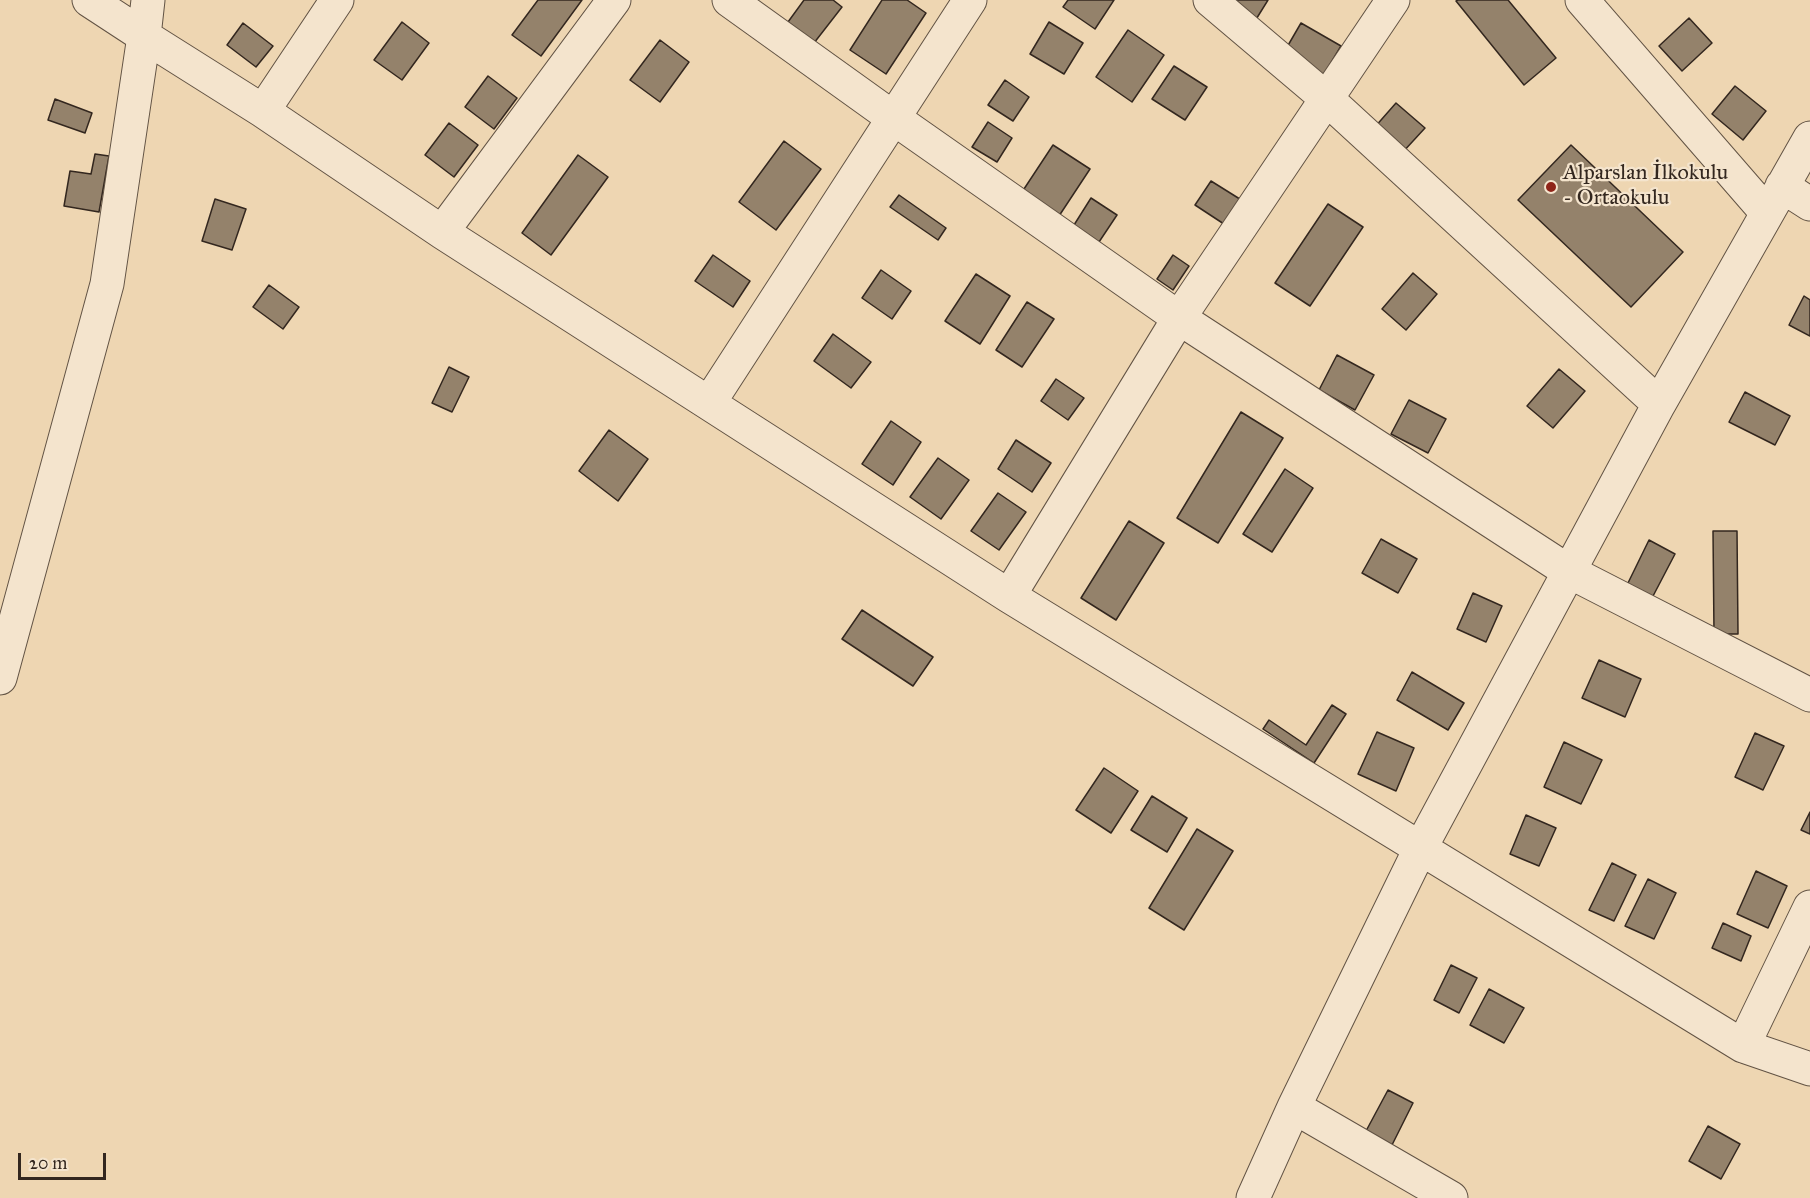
<!DOCTYPE html>
<meta charset="utf-8">
<style>
body{margin:0}
#map{position:relative;width:1810px;height:1198px;overflow:hidden;background:#eed6b2;font-family:"IM FELL Great Primer",serif}
canvas{display:block}
.scale{position:absolute;left:18px;top:1153px;width:88px;height:27px;box-sizing:border-box;border:3px solid #33271f;border-top:0;padding-left:8px;font-size:18px;line-height:21px;white-space:nowrap;color:#33271f;-webkit-text-stroke:4px #f4e4cd;paint-order:stroke}
</style>
<div id="map">
<canvas width="1810" height="1198"></canvas>
<div class="scale">20 m</div>
</div>
<script>
const c = document.querySelector('canvas').getContext('2d');
c.lineJoin = 'round';
function paint(path, color) {
  c.fillStyle = color;
  c.fill(path, 'evenodd');
}
function strokePath(path, color, width, dash) {
  c.strokeStyle = color;
  c.lineWidth = width;
  c.lineCap = dash ? 'butt' : 'round';
  c.setLineDash(dash || []);
  c.stroke(path);
}
function drawText(font, color, halo, rows, align = 'center') {
  c.font = font + ' "IM FELL Great Primer",serif';
  c.lineWidth = 4.5;
  c.setLineDash([]);
  c.textBaseline = 'middle';
  c.strokeStyle = halo;
  c.fillStyle = color;
  for (const [text, x, y, turn = 0] of rows) {
    c.save();
    c.translate(x, y);
    c.rotate((+turn || 0) * Math.PI / 180);
    c.textAlign = isNaN(turn) ? turn : align;
    if (halo) c.strokeText(text, 0, 0);
    c.fillText(text, 0, 0);
    c.restore();
  }
}
const building = new Path2D(`
 M538,0H582L541,56L512,35Z
 M804,0H833L842,7L814,43L788,22Z
 M882,0H907L926,13L886,74L850,50Z
 M1068,0H1114L1095,29L1063,7Z
 M1224,0H1268L1255,21Z
 M1458,0H1508L1556,58L1524,85L1456,1Z
 M1689,18L1712,43L1682,71L1659,46Z
 M402,22L429,43L402,80L374,60Z
 M1049,22L1083,43L1064,74L1030,54Z
 M243,23L273,46L256,67L227,45Z
 M1301,23L1341,46L1322,78L1283,54Z
 M1128,30L1164,55L1132,102L1096,77Z
 M660,40L689,62L660,102L630,80Z
 M1174,66L1207,87L1185,120L1152,99Z
 M488,76L517,98L494,129L465,107Z
 M1005,80L1029,97L1013,121L988,105Z
 M1735,86L1766,111L1743,140L1712,114Z
 M55,99L92,113L85,133L48,120Z
 M1396,103L1425,128L1402,153L1374,128Z
 M988,122L1012,138L997,162L972,147Z
 M449,123L478,145L454,177L425,155Z
 M784,141L821,169L776,230L739,202Z
 M1053,145L1090,169L1059,216L1022,192Z
 M1571,145L1683,252L1631,307L1518,200Z
 M95,154L109,156L99,212L64,206L70,171L91,174Z
 M578,155L608,177L551,255L522,233Z
 M1211,181L1243,201L1227,226L1195,205Z
 M899,195L946,228L938,240L890,207Z
 M1091,198L1117,215L1099,242L1074,225Z
 M215,199L246,209L232,250L202,241Z
 M1328,204L1363,227L1310,306L1275,283Z
 M713,255L750,281L733,307L695,281Z
 M1173,255L1189,266L1173,290L1157,279Z
 M881,270L911,291L892,319L862,298Z
 M1413,273L1437,294L1406,330L1382,309Z
 M976,274L1010,296L980,344L945,321Z
 M269,285L299,307L283,329L253,307Z
 M1804,296L1810,300V336L1789,325Z
 M1027,302L1054,319L1022,367L996,350Z
 M833,334L871,362L851,388L814,361Z
 M1337,355L1374,375L1355,410L1319,390Z
 M449,367L469,377L452,412L432,403Z
 M1559,369L1585,391L1553,428L1527,406Z
 M1056,379L1084,398L1068,420L1041,401Z
 M1745,392L1790,416L1775,445L1729,422Z
 M1409,400L1446,419L1428,453L1391,434Z
 M1241,412L1283,438L1218,543L1177,518Z
 M891,421L921,442L893,485L862,464Z
 M609,430L648,459L618,501L579,471Z
 M1016,440L1051,463L1032,492L998,469Z
 M938,458L969,480L941,519L910,497Z
 M1285,469L1313,488L1272,552L1243,534Z
 M998,493L1026,512L999,550L971,531Z
 M1129,521L1164,543L1116,620L1081,598Z
 M1713,531H1737L1738,634H1714Z
 M1381,539L1417,559L1398,593L1362,573Z
 M1649,540L1675,554L1652,598L1627,585Z
 M1473,593L1502,606L1486,642L1457,629Z
 M862,610L933,657L913,686L842,639Z
 M1599,660L1641,679L1625,717L1582,698Z
 M1412,672L1464,703L1448,730L1397,700Z
 M1332,705L1346,714L1314,763L1263,729L1269,720L1306,745Z
 M1377,732L1414,748L1396,791L1358,774Z
 M1755,733L1784,746L1763,790L1735,777Z
 M1564,742L1602,760L1581,804L1544,787Z
 M1104,768L1138,791L1111,833L1076,810Z
 M1152,796L1187,818L1167,852L1131,830Z
 M1810,812V834L1801,830Z
 M1526,815L1556,828L1539,866L1510,854Z
 M1197,829L1233,851L1184,930L1149,908Z
 M1612,863L1636,875L1614,921L1589,910Z
 M1756,871L1787,886L1768,928L1737,914Z
 M1648,879L1676,893L1654,939L1625,926Z
 M1723,923L1751,936L1741,961L1712,948Z
 M1451,965L1477,978L1459,1013L1434,1000Z
 M1489,989L1524,1008L1504,1043L1470,1025Z
 M1388,1090L1413,1103L1392,1145L1366,1131Z
 M1708,1126L1740,1144L1721,1179L1689,1161Z`);
const minor = new Path2D(`
 M148,0L144,36L263,111L442,232L1009,596L1743,1046L1810,1069
 M729,0L892,117L1179,318L1568,571L1810,695
 M1210,0L1327,99L1659,404
 M1582,0L1767,213
 M263,111L337,0
 M1782,186L1810,204
 M442,232L614,0
 M709,403L970,0
 M1009,596L1179,318L1393,0
 M0,678L107,284L144,36L89,0
 M1743,1046L1810,907
 M1294,1107L1451,1198
 M1253,1198L1294,1107L1421,847L1659,404L1810,138`);
const markers = [
 [1551,187,6,"#8f2418"]
];
const poiNames = [
 ["Alparslan İlkokulu",1563,174],
 ["- Ortaokulu",1563,199]
];
paint(building, '#94826b');
strokePath(building, '#33271f', 1.5);
strokePath(minor, '#625344', 35);
strokePath(minor, '#f4e4cd', 33);
for (const [x, y, r, color] of markers) {
  const dot = new Path2D();
  dot.arc(x, y, r, 0, 2 * Math.PI);
  c.fillStyle = color;
  c.fill(dot);
  strokePath(dot, '#f4e4cd', 2);
}
drawText('22px', '#33271f', '#f4e4cd', poiNames, 'left');
</script>
